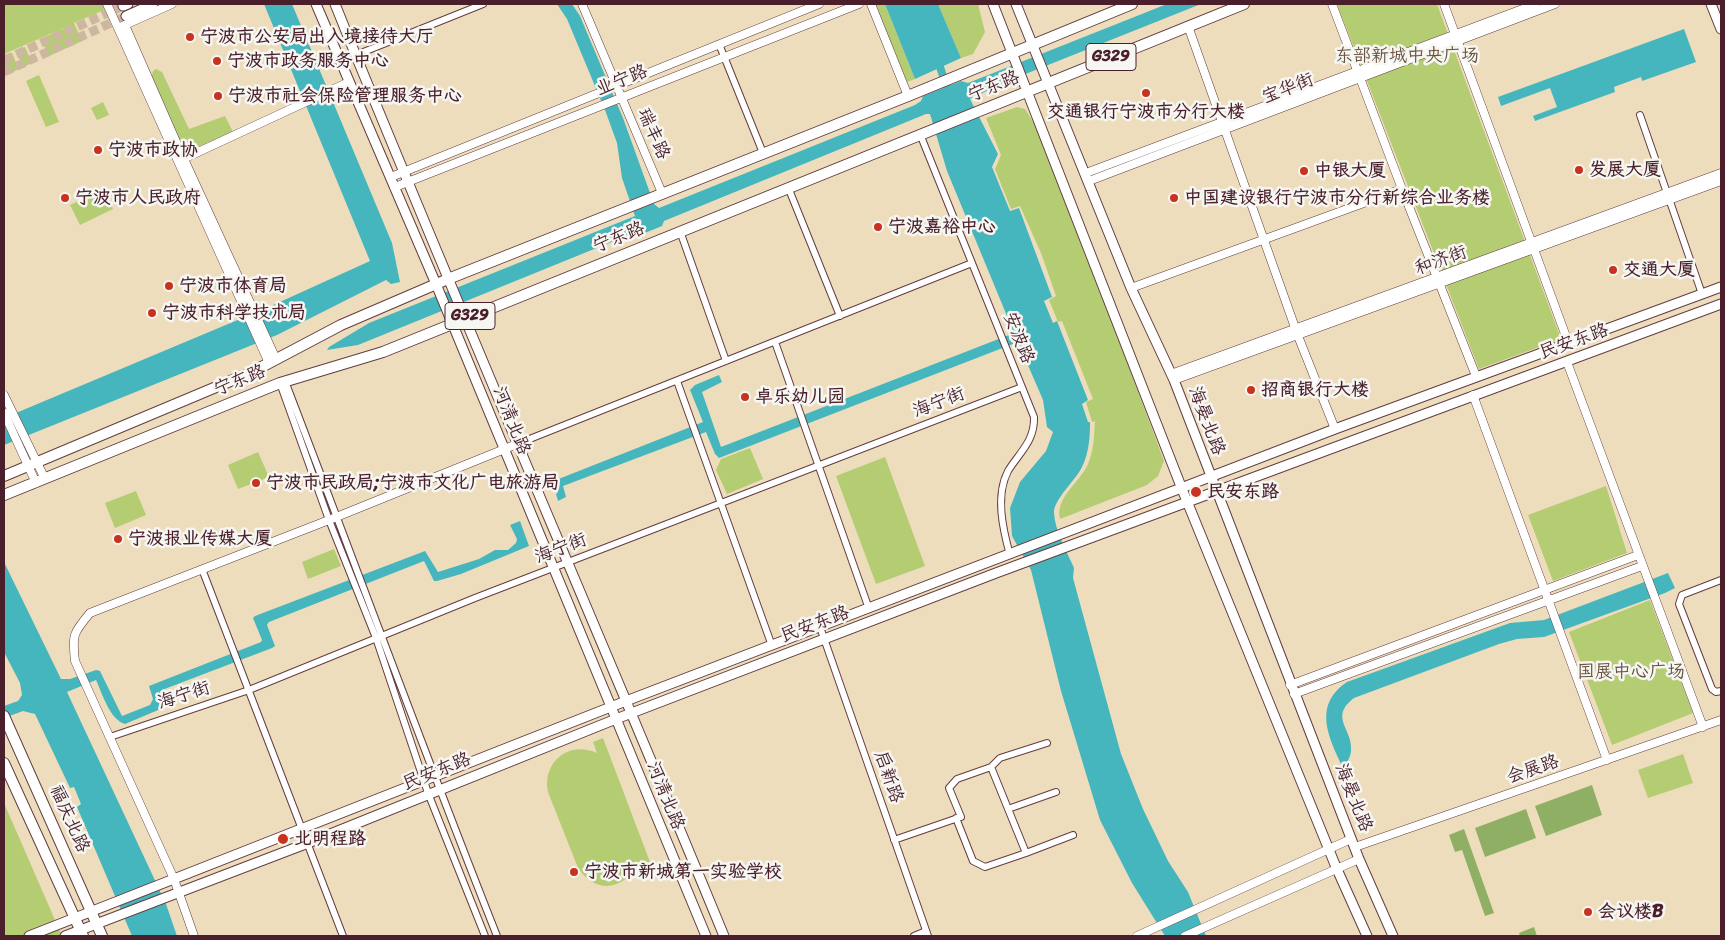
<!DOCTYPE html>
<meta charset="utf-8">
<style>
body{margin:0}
#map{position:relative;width:1725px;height:940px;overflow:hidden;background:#eeddbc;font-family:Sriracha,sans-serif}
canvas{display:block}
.frame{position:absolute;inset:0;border:5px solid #4a1f2b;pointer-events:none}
</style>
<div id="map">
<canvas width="1725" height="940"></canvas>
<div class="frame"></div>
</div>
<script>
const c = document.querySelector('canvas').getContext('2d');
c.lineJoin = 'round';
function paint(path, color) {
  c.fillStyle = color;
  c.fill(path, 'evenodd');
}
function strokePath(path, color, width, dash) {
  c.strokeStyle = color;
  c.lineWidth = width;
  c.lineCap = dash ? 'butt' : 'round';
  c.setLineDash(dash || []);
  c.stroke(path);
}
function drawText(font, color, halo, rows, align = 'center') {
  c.font = font + ' Sriracha,"LXGW WenKai TC",sans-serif';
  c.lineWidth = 5;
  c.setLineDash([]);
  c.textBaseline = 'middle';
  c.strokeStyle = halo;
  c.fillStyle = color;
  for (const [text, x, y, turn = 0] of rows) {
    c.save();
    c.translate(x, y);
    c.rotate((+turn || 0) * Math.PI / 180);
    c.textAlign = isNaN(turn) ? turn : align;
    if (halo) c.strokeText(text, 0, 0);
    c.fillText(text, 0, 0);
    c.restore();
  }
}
const green = new Path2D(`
 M4,4H104L106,9L74,23L82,41L49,56L41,39L73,24L4,54Z
 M875,4H885L915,79L907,82Z
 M938,4H978L985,32L973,54L961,58Z
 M1337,4H1437L1561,339L1479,369Z
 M25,47L32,63L23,67L16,51Z
 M12,53L19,69L4,76V56Z
 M156,69L162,72L189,129L225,116L233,132L186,152L151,79L153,71Z
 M39,75L59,122L46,127L26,81Z
 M103,102L109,115L97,120L91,108Z
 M1017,107L1025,109L1037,128L1114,327L1164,461L1158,476L1147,485L1060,519C1055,497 1079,484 1088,464C1094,450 1094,436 1095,421L1092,422L1086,402L1093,399L1062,321L1058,322L1049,300L1056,296L1041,253L1020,206L1011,209L995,169L1001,155L986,118Z
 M104,189L113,209L80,225L70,205Z
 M750,448L763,479L727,494L716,470L721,459Z
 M258,452L269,477L238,489L228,465Z
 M885,457L925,566L876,584L836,476Z
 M1606,486L1627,553L1553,581L1528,515Z
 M136,491L146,515L115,528L105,503Z
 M334,549L341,566L308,579L302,562Z
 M1650,600L1693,713L1612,745L1569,632Z
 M603,738L653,870L644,873L640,862C625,889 597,896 578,868L548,792C542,762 569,740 597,753L593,742Z
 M1683,754L1693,783L1648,798L1638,770Z
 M4,803L62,936H4Z`);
const forest = new Path2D(`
 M1592,785L1602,815L1546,836L1535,806Z
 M1526,809L1536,838L1485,857L1475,828Z
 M1464,829L1494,913L1485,916L1462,850L1455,852L1449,835Z
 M1534,927L1537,936H1520L1519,933Z`);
const water = new Path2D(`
 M264,4H292L392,243L400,282L391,284L386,280L277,335L4,445V418L271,306L370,261Z
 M557,4H572L580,16L623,118L654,204L659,208L915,105L921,101L923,96L961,81L968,83L1167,4H1201L1003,83L970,99L998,154L992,167L1010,211L1019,208L1052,297L1044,301L1053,323L1057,321L1088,400L1082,404L1088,422H1090C1090,437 1089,453 1082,467C1076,480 1053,500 1054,513C1055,531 1067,552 1074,568L1073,578L1121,754L1143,809L1168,861L1188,892L1206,936H1165L1132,883L1100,820L1061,691L1031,570L1012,536L1010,508L1020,482L1046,451L1053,432L1047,427L1043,400L1018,342L719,458L715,454L706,432L563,486L566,497L558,501L556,494L558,492L554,482L556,480L703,422L690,390L695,385L719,375L722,382L702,392L721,447L1014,333L947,171L930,114H926L664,221L662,226L645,233L641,230L636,232L358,345L327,350L329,347L369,323L635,216L622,178L617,143L605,110L567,19Z
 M885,4H938L961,58L915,79Z
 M1684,29L1696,62L1642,81L1641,77L1614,87L1615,92L1535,121L1533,116L1557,107L1550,88L1501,106L1498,97Z
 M520,521L529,546L461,574L437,581H434L424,561L269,622L267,625L275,646L272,648L162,690L160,692L163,708L125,724C110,720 102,693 96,680L67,692L166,904L177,936H132L77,807L81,804L74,787L70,788L35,714L23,711L4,718V706L18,701L22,695L20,683L4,652V562L61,679H70L96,670L100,671L122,716L150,705L153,699L149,686L261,642L262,640L253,618L255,616L425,551L438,572L479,559L495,550H508L516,543L517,539L510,525Z
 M1668,573L1675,588L1665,593L1544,637L1517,639L1499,644L1354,698C1328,718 1354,729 1351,752C1350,758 1346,764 1344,770C1330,740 1311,706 1347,682L1510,623L1544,620Z`);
const canal = new Path2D(`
 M937,58L946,85`);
const secondaryTunnel = new Path2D(`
 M4,60L123,6
 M4,72L126,16`);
const minor = new Path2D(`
 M719,44L763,153
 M356,55L483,4
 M1640,115L1702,294
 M920,134L1034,417C1035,441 1019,453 1008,471C995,496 1003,530 1010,555
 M788,187L840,316
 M680,231L726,361
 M775,342L869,609
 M285,381C356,566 424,752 497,936
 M677,381L772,646
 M280,383L329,520L376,638L428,793L485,936
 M517,444L972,263
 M202,569L343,936
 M1721,580L1682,595L1679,604L1712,689L1716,692L1721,691
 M820,627L928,936
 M110,737L249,690L475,598L1022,387
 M991,767L1000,758L1047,743
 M1008,809L1056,792
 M894,840L952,820L961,817L949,788L957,779L991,767L1026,853L985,867L973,861L956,818
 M1026,853L1073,835
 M914,936L926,931`);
const tertiary = new Path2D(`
 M107,4L118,28L172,4
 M582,4L662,193
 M871,4L908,96
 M1332,4L1402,189
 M1444,4L1568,342
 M125,25L178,146L276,359
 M1188,26L1298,336L1335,429
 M118,28L269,363
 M181,160L349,82
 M1086,173L1536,4
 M391,177L819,4
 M1089,181L1555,4
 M395,187L859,4
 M1131,288L1402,189L1476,376
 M1567,362L1703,727
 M1171,374L1721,173
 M1174,380L1721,181
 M4,395L45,479
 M1473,395L1607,760
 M4,413L36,483
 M1290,685L1638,555
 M1294,694L1642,566
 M1355,847L1721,720
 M194,936L174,879L75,661C72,635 73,633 90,613L329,520L517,444
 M1137,936L1351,839
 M1185,936L1359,859`);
const secondary = new Path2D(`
 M316,4L436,284L706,936
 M335,4C461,316 596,625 724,936
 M993,4L1182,489L1336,867L1367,936
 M1016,4L1131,288L1174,380L1359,859L1393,936
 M1711,4L1721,29
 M123,6L128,4
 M126,16L153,4
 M29,936L626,701L1335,429L1721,287
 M65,936L308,843L616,719L996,573L1721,304`);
const primary = new Path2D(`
 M4,476L252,372L341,325L448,279L908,96L1132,4
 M4,495L280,383L383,352L1244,4
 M4,716L102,936
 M4,763L83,936`);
const markers = [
 [190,37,5,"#c8321e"],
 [217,61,5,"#c8321e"],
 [1146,93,5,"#c8321e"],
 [218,96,5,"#c8321e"],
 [98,150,5,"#c8321e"],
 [1579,170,5,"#c8321e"],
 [1304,171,5,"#c8321e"],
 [65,198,5,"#c8321e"],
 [1174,198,5,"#c8321e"],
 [878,227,5,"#c8321e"],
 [1613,270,5,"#c8321e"],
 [169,286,5,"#c8321e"],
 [152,313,5,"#c8321e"],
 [1251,390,5,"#c8321e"],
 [745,397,5,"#c8321e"],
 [256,483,5,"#c8321e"],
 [1196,492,6,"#c8321e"],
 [118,539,5,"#c8321e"],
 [283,839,6,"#c8321e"],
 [574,872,5,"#c8321e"],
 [1588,912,5,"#c8321e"]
];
const shields = [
 [1111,57,50],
 [470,316,50]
];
const shieldNames = [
 ["G329",1111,57],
 ["G329",470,316]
];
const poiNames = [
 ["宁波市公安局出入境接待大厅",200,37],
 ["宁波市政务服务中心",227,61],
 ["宁波市社会保险管理服务中心",228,96],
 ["交通银行宁波市分行大楼",1146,112,"center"],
 ["宁波市政协",108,150],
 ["发展大厦",1589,170],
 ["中银大厦",1314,171],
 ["宁波市人民政府",75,198],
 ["中国建设银行宁波市分行新综合业务楼",1184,198],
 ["宁波嘉裕中心",888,227],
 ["交通大厦",1623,270],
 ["宁波市体育局",179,286],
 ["宁波市科学技术局",162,313],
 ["招商银行大楼",1261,390],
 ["卓乐幼儿园",755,397],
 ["宁波市民政局;宁波市文化广电旅游局",266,483],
 ["民安东路",1207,492],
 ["宁波报业传媒大厦",128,539],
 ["北明程路",294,839],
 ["宁波市新城第一实验学校",584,872],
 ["会议楼B",1598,912]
];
const parkNames = [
 ["东部新城中央广场",1407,56],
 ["国展中心广场",1631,672]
];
const streetNames = [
 ["业宁路",622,81,-22],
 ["宁东路",994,87,-22],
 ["宝华街",1288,89,-21],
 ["瑞丰路",653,134,66],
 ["宁东路",619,238,-22],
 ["和济街",1441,261,-20],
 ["安波路",1018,338,68],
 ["民安东路",1574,342,-20],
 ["宁东路",240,381,-22],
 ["海宁街",939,403,-21],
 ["河清北路",511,421,68],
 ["海晏北路",1206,421,69],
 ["海宁街",561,549,-21],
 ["民安东路",815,625,-21],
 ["海宁街",184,696,-18],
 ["会展路",1533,770,-19],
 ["民安东路",437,772,-22],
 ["启新路",888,777,71],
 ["河清北路",665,796,68],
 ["海晏北路",1353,798,68],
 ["福庆北路",69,819,66]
];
paint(green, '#b4cc72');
paint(forest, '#8fb064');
paint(water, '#46b6be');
strokePath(canal, '#46b6be', 8);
strokePath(secondaryTunnel, '#cdb79f', 9, [9, 4.5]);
strokePath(minor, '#633c41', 8);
strokePath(tertiary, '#633c41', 9);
strokePath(secondary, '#633c41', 11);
strokePath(primary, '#633c41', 12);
strokePath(minor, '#fff', 6);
strokePath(tertiary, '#fff', 8);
strokePath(secondary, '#fff', 9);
strokePath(primary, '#fff', 10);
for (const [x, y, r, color] of markers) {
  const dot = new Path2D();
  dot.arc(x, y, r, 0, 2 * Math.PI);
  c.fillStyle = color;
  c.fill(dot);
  strokePath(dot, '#f6f6f2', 2);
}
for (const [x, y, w] of shields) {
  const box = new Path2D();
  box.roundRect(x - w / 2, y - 13.5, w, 27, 4);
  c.fillStyle = '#f6f6f2';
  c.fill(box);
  strokePath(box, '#4a1f2b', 1);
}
drawText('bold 16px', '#4a1f2b', null, shieldNames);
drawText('bold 18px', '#4a1f2b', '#f6f6f2', poiNames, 'left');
drawText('18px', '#6a5340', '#f6f6f2', parkNames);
drawText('18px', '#4a1f2b', '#f6f6f2', streetNames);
</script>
